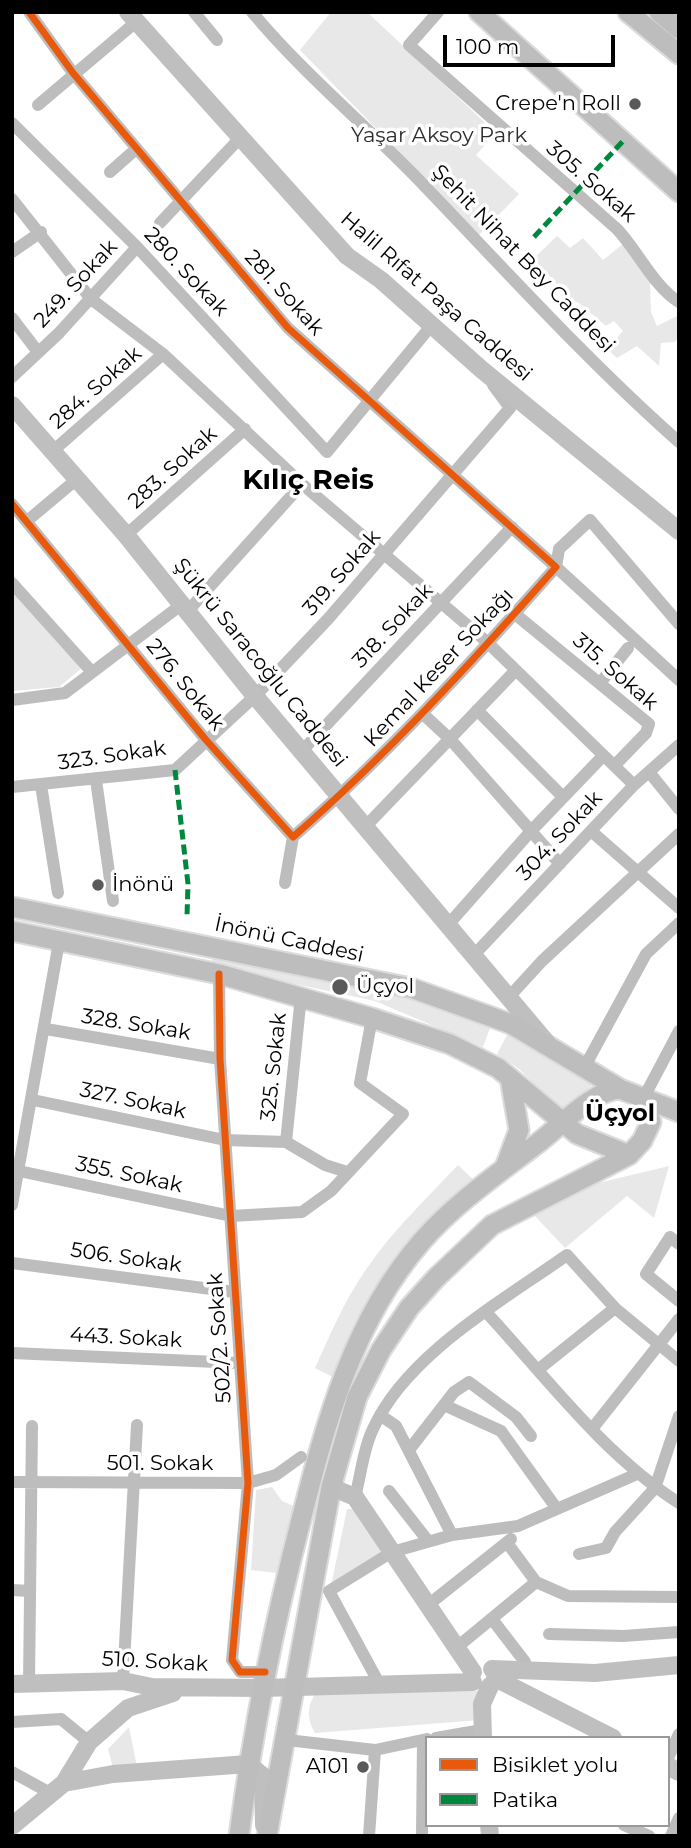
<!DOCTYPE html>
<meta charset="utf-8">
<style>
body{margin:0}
#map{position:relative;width:691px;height:1848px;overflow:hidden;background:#fff;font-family:Montserrat,sans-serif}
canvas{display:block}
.frame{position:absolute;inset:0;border:14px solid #000;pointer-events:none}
.legend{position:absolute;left:425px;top:1736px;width:245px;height:91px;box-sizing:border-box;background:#fff;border:2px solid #999;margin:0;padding:9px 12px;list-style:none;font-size:21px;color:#000}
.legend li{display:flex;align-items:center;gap:14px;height:35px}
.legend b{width:35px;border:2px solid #999}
.scale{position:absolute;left:443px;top:35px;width:172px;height:32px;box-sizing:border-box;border:4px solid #000;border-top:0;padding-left:9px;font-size:21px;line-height:24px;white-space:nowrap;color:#000;-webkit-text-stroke:5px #fff;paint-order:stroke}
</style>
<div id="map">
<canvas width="691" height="1848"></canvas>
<div class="frame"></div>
<ul class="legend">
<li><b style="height:9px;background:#e8590c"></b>Bisiklet yolu</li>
<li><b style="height:9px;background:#00873e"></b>Patika</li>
</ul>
<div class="scale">100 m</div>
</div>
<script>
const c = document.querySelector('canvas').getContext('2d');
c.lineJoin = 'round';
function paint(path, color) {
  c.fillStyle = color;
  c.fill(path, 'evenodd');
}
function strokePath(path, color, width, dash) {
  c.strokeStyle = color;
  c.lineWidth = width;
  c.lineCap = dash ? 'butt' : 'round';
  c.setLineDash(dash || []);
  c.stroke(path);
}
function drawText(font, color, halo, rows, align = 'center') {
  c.font = font + ' Montserrat,sans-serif';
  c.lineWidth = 7;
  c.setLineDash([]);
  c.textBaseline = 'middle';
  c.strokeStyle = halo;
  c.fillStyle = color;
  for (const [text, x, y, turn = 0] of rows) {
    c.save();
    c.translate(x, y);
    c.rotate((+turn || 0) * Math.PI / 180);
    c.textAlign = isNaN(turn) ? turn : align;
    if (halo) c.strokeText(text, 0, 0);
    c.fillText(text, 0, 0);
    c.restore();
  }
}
const green = new Path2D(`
 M331,12H367L496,133L476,155L519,194L479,235L300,50Z
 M557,236L570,248L583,238L603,260L623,244L650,281L651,312L657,326L679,315V336L675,342L661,343L659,366L637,346L617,358L607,349L623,331L614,321L606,326L579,303L572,300L533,259Z
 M12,591L82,668L59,687L12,691Z
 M213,957L416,999L491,1025L483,1047L375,1001L211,966Z
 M507,1035L593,1084L565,1114L519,1069L497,1054Z
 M458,1165L477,1183L418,1241L339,1380L315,1368C330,1335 344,1301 365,1271C391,1232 426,1199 458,1165Z
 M669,1166L654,1218L627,1196L565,1248L534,1215L594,1184Z
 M272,1487L282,1501L296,1507L277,1573L251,1570L256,1490Z
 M347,1509H356L385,1555L331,1586Z
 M317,1691H480V1720L315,1733C306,1718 307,1705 317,1691Z
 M129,1727L137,1767L113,1768L108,1749Z`);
const street = new Path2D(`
 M194,12L217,40
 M252,12C301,71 360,120 413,174C500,264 585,359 679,442
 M438,12L409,45L617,229C637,250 655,288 679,302
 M38,105L136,22
 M12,123L137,247L327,452L431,326
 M110,172L136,149
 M12,199L91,299L163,354L302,484L487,642L634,785
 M160,223L239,139
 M12,252L41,232
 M12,318L38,352
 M12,377L59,333L137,247
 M54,450L163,354
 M12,504L206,740L293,837C388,754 473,661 556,567L288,328L73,73L29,12
 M27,521L77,479
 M126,535L245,429
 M12,583L92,672
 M187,612L302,484
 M515,614L649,724L646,733L615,765
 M679,624L590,520L559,549L556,567L679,680
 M601,682L628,648
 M12,700L65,693L181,605
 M477,710L563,797
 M423,714L450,739L560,864
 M302,751L512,527
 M649,772L679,809
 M96,780L113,901
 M41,785L58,893
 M12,787L175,770L255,696L328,619L510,408L493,385
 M365,827L515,671
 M591,831L679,908
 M285,883L293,837
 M447,926L531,831L602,757
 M473,956L634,785L679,745
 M219,974L220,1059L248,1483L232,1660L240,1672H265
 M509,997L542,961L679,834
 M46,1029L220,1059
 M584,1068L646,954L679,923
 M643,1099L679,1031
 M33,1100L225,1140L286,1142L325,1165L347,1172
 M286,1142L301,996
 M19,1171L231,1216L302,1212L331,1191L403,1114L360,1083L372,1018
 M12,1205L59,942
 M679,1244L670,1237L646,1274L679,1301
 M12,1263L234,1292
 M486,1312C547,1378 603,1454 679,1503
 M12,1353L239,1363
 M539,1369L615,1308
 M444,1405L501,1431L557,1509
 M380,1415L396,1426L452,1535
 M592,1429L679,1319
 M409,1450L454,1392L469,1382L516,1417L531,1436
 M12,1482L248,1483L276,1475L301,1457
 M389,1491L428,1541
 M355,1497C361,1475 363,1449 373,1429C406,1355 502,1301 567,1255L615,1308L679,1361
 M508,1544L536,1582L568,1596L679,1597
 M579,1554L606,1548L615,1532L655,1488L679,1416
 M12,1590L30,1591
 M428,1605L511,1539
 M492,1619L525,1662L527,1671
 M549,1634L623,1636L679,1632
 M456,1648L536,1582
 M123,1681L137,1425
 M29,1683L32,1426
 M380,1685L329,1591L392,1552L452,1535L518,1526L637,1474
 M12,1722L61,1719L89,1742
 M436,1738L482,1730
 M287,1740L375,1750L427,1739
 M668,1758L679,1734
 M12,1772L52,1794
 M624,1825L649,1836
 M369,1836L375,1750
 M422,1836L423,1740
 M671,1836L679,1818`);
const secondary = new Path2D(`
 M128,12L347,256L381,280L481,369L679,531
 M12,405L126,535L255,696L547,1043
 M331,1487L355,1497L473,1672
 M492,1669L595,1673L679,1665
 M495,1678L613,1738
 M12,1684L123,1681L152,1687L262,1688L473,1682
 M483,1738L482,1704L490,1686
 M668,1766L679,1772
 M64,1783L113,1774L248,1764L263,1776L264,1825
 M489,1825L490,1836
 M12,1826L64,1783L89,1742L128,1708L173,1693`);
const primary = new Path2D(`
 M479,12L679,192
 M628,12L679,54
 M659,12L679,29
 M12,907L411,988L511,1024L620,1089L679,1112
 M12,931L219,974L372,1018L450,1044L498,1068L577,1134L629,1155
 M505,1167L519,1130L510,1078
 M239,1836C253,1729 274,1624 301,1520C326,1422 353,1320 422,1241C453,1205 496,1175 534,1146C559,1128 591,1091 620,1089
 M267,1836L331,1487L357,1397L381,1350L409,1308L436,1278L492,1225L629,1155L642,1141L651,1122L643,1099`);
const quiet = new Path2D(`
 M534,237L624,140
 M175,770L188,884L187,916`);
const cycleway = new Path2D(`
 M12,504L206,740L293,837C388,754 473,661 556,567L288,328L73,73L29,12
 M219,974L220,1059L248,1483L232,1660L240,1672H265`);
const markers = [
 [635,104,7,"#595959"],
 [98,885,7,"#595959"],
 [340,987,9,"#595959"],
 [363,1767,7,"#595959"]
];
const poiNames = [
 ["Crepe'n Roll",621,104],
 ["İnönü",112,885,"left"],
 ["Üçyol",356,987,"left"],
 ["A101",349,1767]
];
const parkNames = [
 ["Yaşar Aksoy Park",439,136]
];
const streetNames = [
 ["305. Sokak",591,182,41],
 ["Şehit Nihat Bey Caddesi",523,259,46],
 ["280. Sokak",186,272,47],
 ["249. Sokak",76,284,-47],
 ["281. Sokak",284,293,48],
 ["Halil Rıfat Paşa Caddesi",436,297,41],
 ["284. Sokak",96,388,-41],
 ["283. Sokak",173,468,-42],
 ["319. Sokak",342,573,-49],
 ["318. Sokak",393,626,-47],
 ["Şükrü Saracoğlu Caddesi",260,663,51],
 ["Kemal Keser Sokağı",439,668,-47],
 ["315. Sokak",615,672,41],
 ["276. Sokak",185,685,51],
 ["323. Sokak",112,756,-8],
 ["304. Sokak",560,836,-47],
 ["İnönü Caddesi",289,940,12],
 ["328. Sokak",136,1025,9],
 ["325. Sokak",274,1067,-84],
 ["327. Sokak",133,1101,12],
 ["355. Sokak",129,1175,12],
 ["506. Sokak",126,1258,8],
 ["443. Sokak",126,1338,3],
 ["502/2. Sokak",220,1338,-94],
 ["501. Sokak",160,1464],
 ["510. Sokak",155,1662,3]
];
const quarterNames = [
 ["Üçyol",620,1114]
];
const districtNames = [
 ["Kılıç Reis",308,481]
];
paint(green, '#e8e8e8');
strokePath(primary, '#dbdbdb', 23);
strokePath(street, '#bdbdbd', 12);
strokePath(secondary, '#bfbfbf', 18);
strokePath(primary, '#bdbdbd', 19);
strokePath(quiet, '#00873e', 5, [10, 5]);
strokePath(cycleway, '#e8590c', 7);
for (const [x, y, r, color] of markers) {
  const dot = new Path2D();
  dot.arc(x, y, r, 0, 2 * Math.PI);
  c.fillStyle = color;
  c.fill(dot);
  strokePath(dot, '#fff', 2.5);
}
drawText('21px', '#000', '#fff', poiNames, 'right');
drawText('21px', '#2c2c2c', '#fff', parkNames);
drawText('21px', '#000', '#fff', streetNames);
drawText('bold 24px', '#000', '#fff', quarterNames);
drawText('bold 28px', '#000', '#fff', districtNames);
</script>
